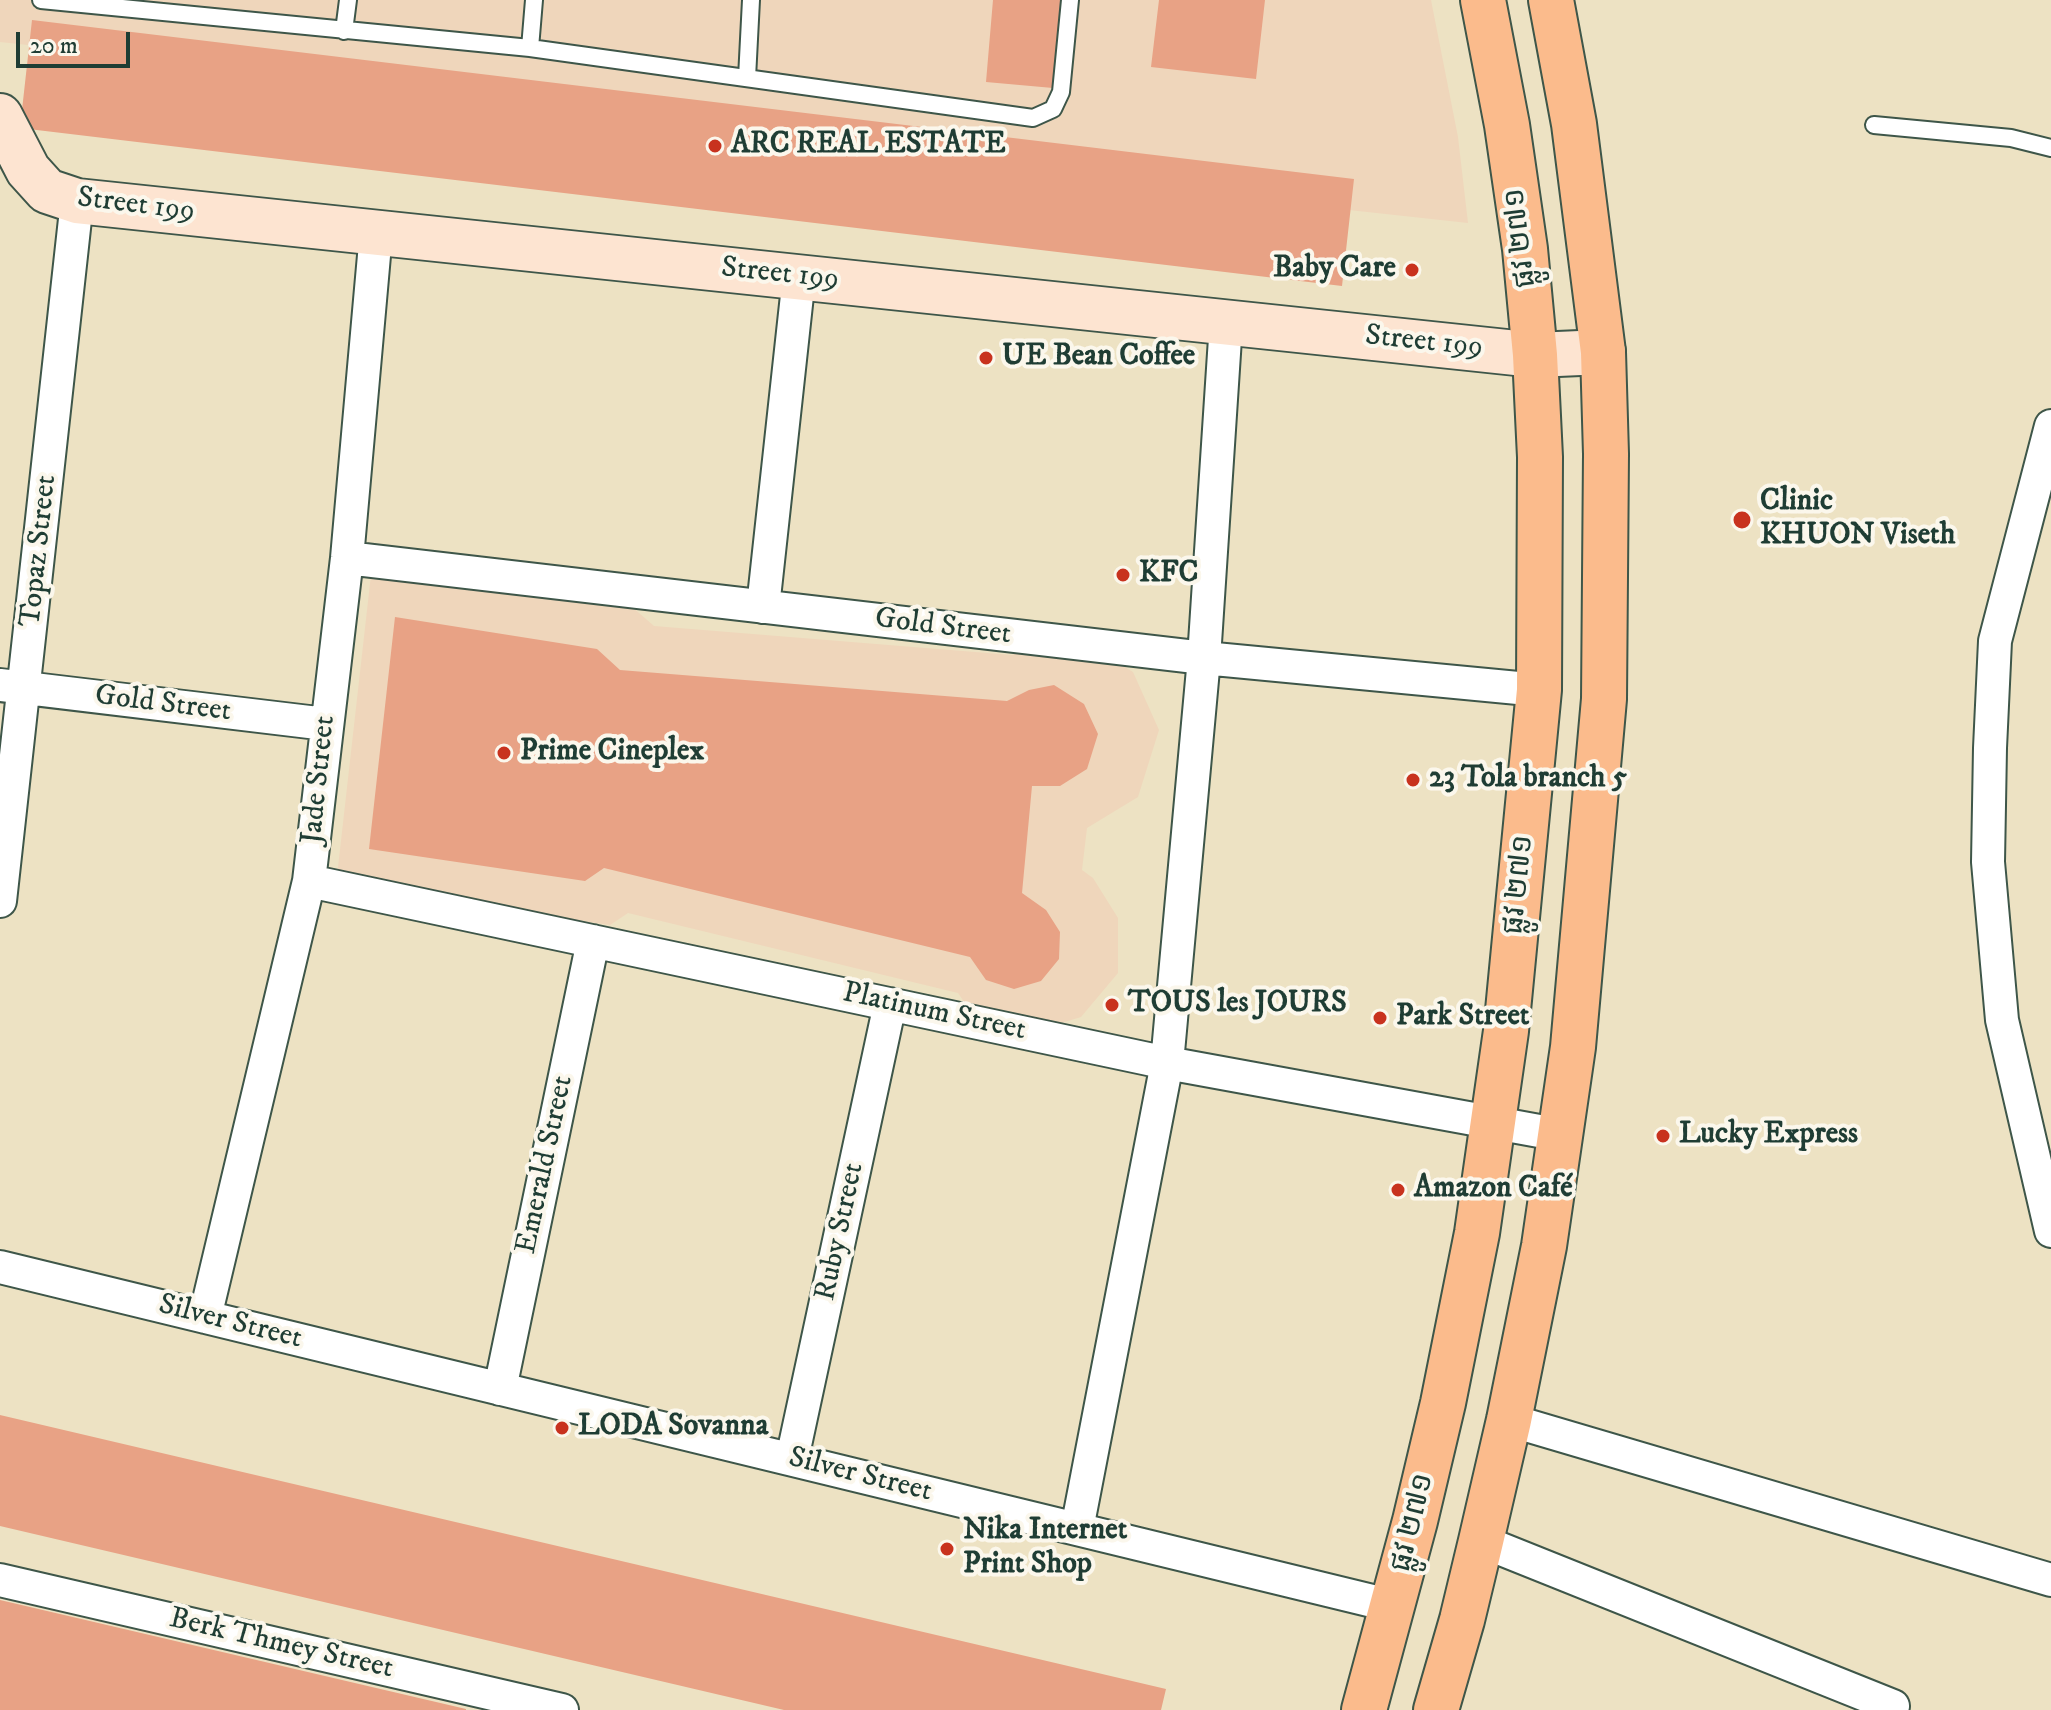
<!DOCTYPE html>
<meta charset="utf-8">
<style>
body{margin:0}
#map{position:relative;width:2051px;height:1710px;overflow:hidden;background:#ede2c3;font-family:"IM FELL DW Pica",serif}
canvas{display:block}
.scale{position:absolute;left:16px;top:32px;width:114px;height:36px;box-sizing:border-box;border:4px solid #1f3d34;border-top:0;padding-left:10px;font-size:24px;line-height:28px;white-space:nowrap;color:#1f3d34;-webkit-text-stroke:6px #fbf7ec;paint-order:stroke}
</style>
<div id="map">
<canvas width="2051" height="1710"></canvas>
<div class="scale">20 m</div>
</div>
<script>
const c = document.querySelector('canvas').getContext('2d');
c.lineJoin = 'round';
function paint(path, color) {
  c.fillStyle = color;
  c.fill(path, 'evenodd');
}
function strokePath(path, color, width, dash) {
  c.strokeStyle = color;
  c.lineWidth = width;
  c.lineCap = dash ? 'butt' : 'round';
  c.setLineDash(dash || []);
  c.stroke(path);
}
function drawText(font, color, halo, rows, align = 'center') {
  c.font = font + ' "IM FELL DW Pica","Noto Sans Khmer",serif';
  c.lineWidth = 8;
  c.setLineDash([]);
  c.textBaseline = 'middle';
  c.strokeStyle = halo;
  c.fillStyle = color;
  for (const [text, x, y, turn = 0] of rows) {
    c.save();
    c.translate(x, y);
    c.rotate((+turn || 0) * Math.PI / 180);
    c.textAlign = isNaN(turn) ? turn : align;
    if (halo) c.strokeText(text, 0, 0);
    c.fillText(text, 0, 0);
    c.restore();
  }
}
const built = new Path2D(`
 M0,0H1431L1458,137L1468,223L40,67L28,45L0,42Z
 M372,566L631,606L654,626L1012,655L1029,646L1077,638L1133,672L1159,730L1138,797L1087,828L1082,870L1093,878L1118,918V973L1081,1017L1029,1033L973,1015L958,993L628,913L610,925L336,885Z`);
const building = new Path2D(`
 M993,0H1061L1053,88L986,82Z
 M1159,0H1265L1256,79L1151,67Z
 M32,20L1354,179L1342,286L20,128Z
 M395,617L597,649L620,670L1007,701L1029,690L1054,685L1084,704L1098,734L1087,769L1060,786H1032L1022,893L1046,910L1060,932L1059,959L1041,981L1014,989L986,980L970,957L604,868L585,881L369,849Z
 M0,1415L1166,1689L1161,1710H784L0,1526Z
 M0,1600L466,1709V1710H0Z`);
const lane = new Path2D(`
 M41,0L530,48L1033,118L1053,109L1061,92L1070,0
 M344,31L348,0
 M530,48L534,0
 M747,78L751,0
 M1874,125L2011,138L2051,148`);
const street = new Path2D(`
 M2051,426L1995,641L1990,748L1988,862L2002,1020L2051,1231
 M347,558L1204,658L1539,690
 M763,607L799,277
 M0,685L326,724
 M309,881L1167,1063L1561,1135
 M0,901L77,201
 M0,1267L1393,1606
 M205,1317L309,881L347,558L376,233
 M500,1389L593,941
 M1509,1420L2051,1580
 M792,1459L890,1004
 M1077,1529L1167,1063L1204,658L1226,323
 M1481,1541L1893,1706
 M0,1580L562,1710`);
const secondary = new Path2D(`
 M0,116L28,170L47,191L77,201L1535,355L1603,352`);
const primary = new Path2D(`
 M1364,1710L1415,1521L1443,1403L1477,1233L1506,1031L1539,690L1540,457L1535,355L1525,249L1507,125L1483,0
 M1436,1710L1462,1620L1481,1541L1509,1420L1544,1246L1573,1047L1604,699L1606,454L1603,352L1574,124L1551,0`);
const markers = [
 [715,146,8,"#c8321e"],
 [1412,270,8,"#c8321e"],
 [986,358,8,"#c8321e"],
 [1742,520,10,"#c8321e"],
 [1123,575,8,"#c8321e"],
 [504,753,8,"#c8321e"],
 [1413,780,8,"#c8321e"],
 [1112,1005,8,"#c8321e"],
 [1380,1018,8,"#c8321e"],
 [1663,1136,8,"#c8321e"],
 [1398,1190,8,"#c8321e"],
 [562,1428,8,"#c8321e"],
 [947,1549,8,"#c8321e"]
];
const poiNames = [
 ["ARC REAL ESTATE",731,146],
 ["Baby Care",1396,270,"right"],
 ["UE Bean Coffee",1002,358],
 ["Clinic",1760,503],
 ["KHUON Viseth",1760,537],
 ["KFC",1139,575],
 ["Prime Cineplex",520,753],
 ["23 Tola branch 5",1429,780],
 ["TOUS les JOURS",1128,1005],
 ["Park Street",1396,1018],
 ["Lucky Express",1679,1136],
 ["Amazon Café",1414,1190],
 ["LODA Sovanna",578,1428],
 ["Nika Internet",963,1532],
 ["Print Shop",963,1566]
];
const streetNames = [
 ["Street 199",136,206,7],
 ["ផ្លូវ ២៧១",1522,238,-97],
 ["Street 199",780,275,6],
 ["Street 199",1424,343,6],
 ["Topaz Street",40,551,-84],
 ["Gold Street",943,628,7],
 ["Gold Street",163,705,7],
 ["Jade Street",320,780,-84],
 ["ផ្លូវ ២៧១",1520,885,-84],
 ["Platinum Street",934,1013,12],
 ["Emerald Street",546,1165,-78],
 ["Ruby Street",841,1232,-78],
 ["Silver Street",230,1323,14],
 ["Silver Street",860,1476,14],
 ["ផ្លូវ ២៧១",1414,1523,-76],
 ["Berk Thmey Street",281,1645,13]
];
paint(built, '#efd6bb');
paint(building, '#e8a285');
strokePath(lane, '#3e5649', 20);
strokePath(street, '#3e5649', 36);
strokePath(secondary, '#3e5649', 48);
strokePath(primary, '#3e5649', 48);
strokePath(lane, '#fff', 16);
strokePath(street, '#fff', 32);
strokePath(secondary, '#fde4d1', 44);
strokePath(primary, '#fbbb8c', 44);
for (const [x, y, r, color] of markers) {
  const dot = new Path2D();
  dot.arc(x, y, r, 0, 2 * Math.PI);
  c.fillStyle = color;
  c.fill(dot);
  strokePath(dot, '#fbf7ec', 3);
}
drawText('bold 30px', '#1f3d34', '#fbf7ec', poiNames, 'left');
drawText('30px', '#1f3d34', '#fbf7ec', streetNames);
</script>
